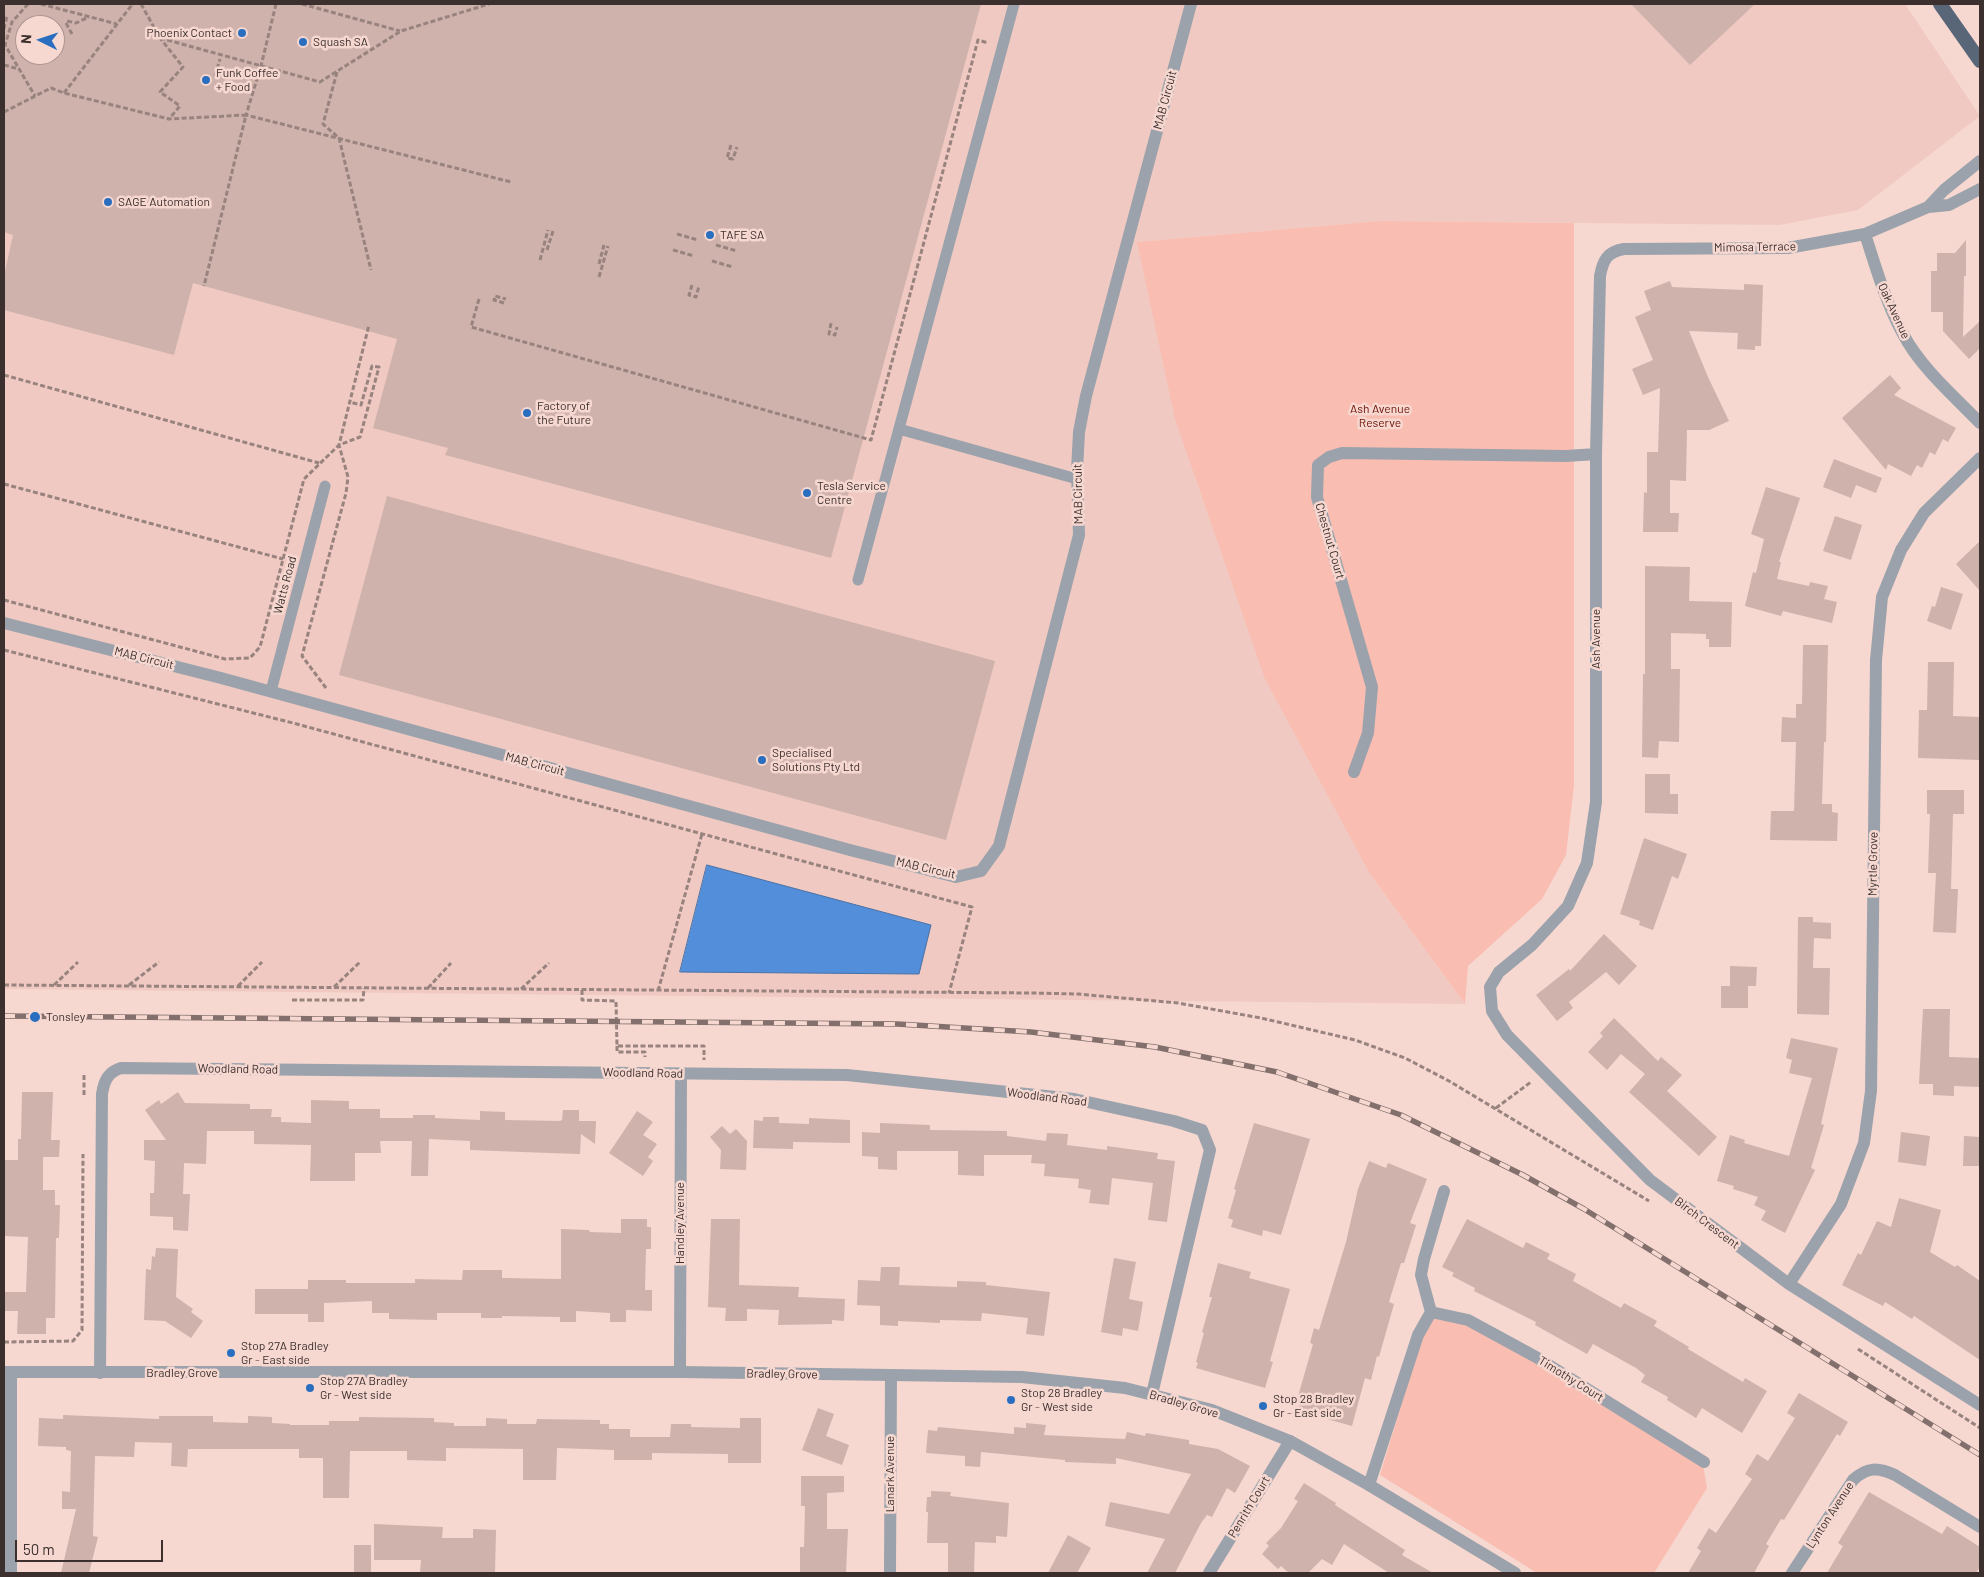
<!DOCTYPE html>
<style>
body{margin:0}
#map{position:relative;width:1984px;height:1577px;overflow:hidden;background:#f6d8d1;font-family:Barlow,sans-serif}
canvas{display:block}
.frame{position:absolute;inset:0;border:5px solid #3c302e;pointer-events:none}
.north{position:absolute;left:15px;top:15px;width:50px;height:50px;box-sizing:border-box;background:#f6d8d1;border:1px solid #ac9590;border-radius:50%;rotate:274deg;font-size:14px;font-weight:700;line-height:20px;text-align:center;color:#3c302e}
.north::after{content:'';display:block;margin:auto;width:18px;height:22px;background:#296ebf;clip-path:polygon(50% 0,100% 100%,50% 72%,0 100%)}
.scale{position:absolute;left:15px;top:1540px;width:148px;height:22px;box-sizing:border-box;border:2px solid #3c302e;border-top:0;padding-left:6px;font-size:15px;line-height:18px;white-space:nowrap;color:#3c302e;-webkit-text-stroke:4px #f6d8d1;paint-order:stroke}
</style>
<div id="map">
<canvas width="1984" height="1577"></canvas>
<div class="frame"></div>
<div class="north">N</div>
<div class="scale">50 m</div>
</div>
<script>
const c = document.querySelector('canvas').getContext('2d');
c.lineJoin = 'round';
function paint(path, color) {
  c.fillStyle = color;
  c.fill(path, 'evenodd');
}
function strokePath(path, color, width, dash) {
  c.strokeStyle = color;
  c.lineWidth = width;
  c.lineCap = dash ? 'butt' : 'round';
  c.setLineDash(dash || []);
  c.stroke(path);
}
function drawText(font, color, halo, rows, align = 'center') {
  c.font = font + ' Barlow,sans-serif';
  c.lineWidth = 5;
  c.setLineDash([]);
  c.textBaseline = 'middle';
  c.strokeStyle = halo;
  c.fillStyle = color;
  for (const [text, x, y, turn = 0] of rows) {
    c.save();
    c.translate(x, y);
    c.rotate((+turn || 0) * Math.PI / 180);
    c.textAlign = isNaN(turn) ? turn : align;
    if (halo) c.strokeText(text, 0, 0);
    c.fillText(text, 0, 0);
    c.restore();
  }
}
const built = new Path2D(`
 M4,4H1905L1980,116L1858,210L1780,225L1382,221L1138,242L1370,874L1465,1004L4,989ZM25,25H55V55H25Z`);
const green = new Path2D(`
 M1381,221L1574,223V785L1566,855L1542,899L1468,966L1465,1004L1370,874L1265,679L1175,419L1137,242Z
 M1433,1316L1466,1325L1529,1358L1703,1465L1707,1488L1654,1573H1537L1380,1475L1422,1337Z`);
const water = new Path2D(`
 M707,865L931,925L919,974L680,972Z`);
const building = new Path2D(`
 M4,4H981L831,558L445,455L448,448L373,428L397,339L193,283L174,355L4,310V276L13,235L4,232ZM25,25H55V55H25Z
 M1631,4H1755L1690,65Z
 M1966,240V276H1964L1963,337L1980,321V348L1969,359L1943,331V312H1931V271H1937V253H1955Z
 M1670,281L1672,287L1744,290V284L1763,285L1761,346H1755V350L1737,349L1738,333L1689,331L1708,377L1729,421L1709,430H1687L1686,481L1670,480V513H1679L1678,532H1643L1644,492L1647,493V452H1658L1660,388L1643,395L1632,369L1653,360L1635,317L1651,310L1644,291Z
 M1890,375L1901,388L1894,395L1956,428L1948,442L1943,439L1935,455L1930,452L1922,468L1917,465L1911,476L1888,464L1886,470L1842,418Z
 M1834,459L1882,478L1876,493L1856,485L1851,498L1823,487Z
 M1766,487L1800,498L1779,562H1781L1777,579L1809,586L1810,582L1828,586L1824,599L1837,602L1832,623L1783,611L1781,616L1745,606L1753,572L1756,573L1764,539L1751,534Z
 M387,496L995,661L946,840L339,675Z
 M1835,516L1862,525L1851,560L1823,551Z
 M1980,541V591L1956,564Z
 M1645,566L1690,567L1689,601L1732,602L1731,647H1709V639H1706V634L1671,633V669H1680L1679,742L1659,741L1658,758L1642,757L1643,674H1645Z
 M1941,587L1963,594L1951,630L1927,621L1932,606L1935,607Z
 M1803,645H1828L1826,742H1824L1822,804H1832V812L1838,813L1837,841L1770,840L1771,811H1794L1796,742H1781L1782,717L1796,718V704H1802Z
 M1928,662H1954L1953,716L1980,717V760L1918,758L1919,710H1927Z
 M1645,774H1670V794H1678V814L1645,813Z
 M1927,790H1964V814H1953L1951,889H1958L1956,933L1933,932L1936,873H1928L1930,814H1927Z
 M1644,838L1687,854L1678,879L1672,876L1653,930L1639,925L1640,921L1620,914Z
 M1798,917H1813V922L1831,923V939L1814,938L1813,968H1830L1829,1015L1797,1014Z
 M1604,934L1637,966L1619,985L1606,972L1569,1002L1573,1008L1557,1021L1536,995L1569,969L1570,971Z
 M1730,966L1757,967L1756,986H1748V1008H1721V986H1730Z
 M1923,1009H1950L1949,1057L1980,1058V1087L1954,1086V1096L1933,1095V1084H1919Z
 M1614,1018L1658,1061L1661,1057L1682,1075L1667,1091L1717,1137L1699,1156L1629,1092L1645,1074L1621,1054L1607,1070L1588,1052L1603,1036L1600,1033Z
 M1791,1038L1838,1048L1821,1124L1824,1125L1811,1168L1815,1170L1785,1233L1761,1220L1766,1211L1754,1205L1758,1197L1733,1189L1734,1186L1717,1181L1730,1135L1745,1140L1744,1143L1789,1156L1812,1078L1789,1073L1792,1060L1786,1058Z
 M22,1092H53L51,1140H60L59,1157H43V1190H55V1205H60L59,1238H56L55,1318H46V1334H17L18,1311H4V1292H26L28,1237L4,1236V1160H18V1139H21Z
 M178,1092L185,1103L250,1104V1109H272L271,1117H281V1122L311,1123V1100L349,1101V1109H380V1118H413V1115H435V1118L480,1120V1111L505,1112V1120L562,1121L560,1120H562L563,1110H579V1121H596L595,1144L581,1134L580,1154L549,1153L470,1150V1141L429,1139L428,1176H411L412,1141H380L381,1153H355V1181H310L311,1145L254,1144V1131H207L206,1164L184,1163L183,1194H190L188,1231L173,1230V1217L150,1216V1193H154L155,1161L144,1160V1140H166L145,1110L159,1100L161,1104Z
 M637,1111L653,1122L643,1135L657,1144L648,1157L653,1161L643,1176L609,1153Z
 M763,1117H779V1123L809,1124V1118L850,1120V1143L793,1142V1149L753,1148L754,1120L763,1121Z
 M880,1123L930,1125V1130L1007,1131V1136L1046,1141L1047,1133L1068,1134L1067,1145L1107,1150V1146L1158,1153L1157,1159L1175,1161L1167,1222L1148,1220L1153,1183L1112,1178L1109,1205L1089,1203L1091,1190L1078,1188L1079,1179L1044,1176L1045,1164L1031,1163L1032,1155H984V1176L958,1175V1151H897V1170L878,1169V1157L862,1156V1132L880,1133Z
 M1254,1123L1310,1139L1281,1235L1263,1230L1262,1236L1231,1227L1233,1220L1228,1218L1236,1190L1234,1189Z
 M722,1126L730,1134L736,1129L747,1141L746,1170L720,1169L721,1150L710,1137Z
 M1901,1132L1930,1136L1926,1166L1898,1162Z
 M1964,1136L1980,1137V1166H1963Z
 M1369,1161L1386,1168L1388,1163L1427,1179L1410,1223L1416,1225L1404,1263H1401L1389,1302L1394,1304L1379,1357L1377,1356L1371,1380L1365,1378L1352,1426L1298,1411L1300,1401L1297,1400L1313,1344L1310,1343L1314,1328L1319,1330L1346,1242L1358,1189Z
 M1899,1198L1941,1210L1930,1252L1955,1267L1957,1265L1980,1281V1360L1914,1316L1912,1319L1885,1302L1883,1306L1842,1285L1858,1253L1861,1255L1877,1221L1891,1227Z
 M621,1219H647V1227H651V1249H646L645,1290H652V1311L626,1310V1322H610V1313L576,1311V1322H560V1317L502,1316V1318H481V1313H437V1320L389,1319V1313H372V1301L324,1303V1322H308V1314H255V1289H308V1280H346V1283H415V1279L462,1280L463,1270H502V1278L561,1279V1229L589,1230L590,1232L621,1233Z
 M711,1219H740L739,1285L799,1287L798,1297L845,1299L844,1321L832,1320V1324L778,1325L779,1310L747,1309V1321H725L726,1308L708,1307Z
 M1467,1219L1523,1248L1526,1242L1550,1254L1547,1259L1576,1274L1573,1281L1621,1308L1624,1303L1657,1321L1654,1326L1689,1347L1688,1349L1743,1382L1745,1378L1767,1391L1742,1433L1702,1408L1696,1418L1667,1400L1668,1397L1641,1382L1645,1375L1636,1368L1593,1344L1587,1354L1535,1325L1536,1322L1474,1291L1475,1288L1452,1276L1454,1273L1442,1267Z
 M156,1248L178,1249L176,1297L193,1309L191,1312L203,1321L191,1338L165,1321L144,1320L146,1269L151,1270L152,1256L155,1257Z
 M1114,1258L1136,1262L1129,1299L1143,1302L1138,1331L1123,1328L1122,1336L1101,1332Z
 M1218,1263L1251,1272L1249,1278L1290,1289L1270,1361L1273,1362L1265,1388L1196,1368L1198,1363L1196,1362L1204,1333L1202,1332L1212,1297H1209Z
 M881,1267H900L899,1285L957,1287V1281L986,1282V1285L1050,1292L1044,1336L1026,1334L1028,1318L982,1313L981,1321L940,1320V1323L898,1321V1326L880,1325V1306L857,1305L858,1280L880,1281Z
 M1799,1393L1848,1422L1840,1436L1837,1434L1784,1520L1781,1519L1766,1544L1769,1546L1754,1573H1688L1701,1551L1697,1548L1709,1528L1716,1533L1752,1479L1745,1474L1757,1454L1768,1461L1795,1418L1787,1413Z
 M818,1408L834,1414L826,1436L849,1445L842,1465L802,1450Z
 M63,1415L159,1419V1416H213V1422L248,1423V1416L272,1417V1423L290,1424V1425H329V1421H359V1417L434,1418V1422L454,1423V1426H486V1418L507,1419V1424H536L537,1419L600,1420V1424H609V1429H630V1437H670L671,1424H691V1427L740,1428V1418H761V1463H728V1454L652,1453V1460H614V1450L557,1448L556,1480H523V1449L446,1448V1461L407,1460V1451H350L349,1498H323V1458H299V1449H188L187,1467L171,1466L172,1443L135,1442L134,1457L95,1456L93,1536L98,1537L89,1573H61L76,1509H62V1491L70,1492L71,1451L66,1450V1447L38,1446L39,1418L63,1419Z
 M1026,1423L1046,1425L1044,1435L1125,1439L1127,1432L1145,1436L1146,1433L1189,1440V1444L1218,1449L1250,1466L1235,1493L1227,1488L1212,1517L1207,1515L1201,1523L1175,1573H1147L1165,1539L1105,1526L1110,1502L1169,1514L1191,1474L1116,1458V1464L1065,1462V1460L981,1452L980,1467L965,1466V1456L926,1453L928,1430L937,1431L938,1427L1014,1434V1427L1026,1428Z
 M801,1476H844V1492L827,1493V1529H848L846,1573H800V1547H804L805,1506H801Z
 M1304,1483L1336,1503L1335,1505L1405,1550L1402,1555L1433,1573H1389L1344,1544L1332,1565L1322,1559L1308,1573H1289L1281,1566L1278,1569L1262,1554L1269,1546L1266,1543L1281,1528L1298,1501L1294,1499Z
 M931,1491L951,1492L950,1496L1009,1503L1007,1537L996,1536V1543L975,1542L974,1573H948V1543H927L928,1512H926L927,1497H931Z
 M1869,1492L1942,1534L1947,1526L1980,1547V1567L1976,1573H1827L1843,1546L1838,1543Z
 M374,1524L443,1527L442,1538H473V1529L496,1530L495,1573L420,1572L421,1560H374Z
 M1068,1535L1091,1548L1077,1573H1048Z
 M354,1545H371V1572H354Z`);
const path = new Path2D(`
 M28,4L12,22L5,45L35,96
 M41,4L117,24
 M141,4L160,38L183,67L160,92L180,106L169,119
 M276,4L261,66L246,115L511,182
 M302,4L400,31
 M4,29L7,16
 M72,34L66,23L67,21L76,23L89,17
 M160,38L320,82L401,31L489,4
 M4,65L19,69
 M337,72L323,124L339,138L371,270
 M215,76L220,59
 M64,93L131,6L130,4
 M4,112L51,88L64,93L169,119L246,115L204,286
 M731,145L727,158L733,159L737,147
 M677,234L698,240
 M716,245L737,251
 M547,250L553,231
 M673,250L694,256
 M540,260L548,230
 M712,261L733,267
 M599,264L604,245
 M599,277L608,246
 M692,285L689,295L696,297L699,286
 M479,299L471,327L871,440L978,40L988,43
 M504,303L494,300L495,296L506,299
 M831,323L829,334L835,335L837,327
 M4,375L319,463
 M4,484L283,559
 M4,600L225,659L250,658L260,647L304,479L339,445L360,437L379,367L372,366L361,405L350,402
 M4,650L293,723L972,907L949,993
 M326,688L302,656L346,493L348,477L339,445L369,325
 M4,985L1031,993L1078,994L1178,1003L1261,1018L1355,1040L1405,1058L1449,1081L1649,1201
 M54,985L78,962
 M129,985L159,962
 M238,986L262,962
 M334,987L360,962
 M428,988L451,963
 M521,989L549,963
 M582,990V1000L616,1001L617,1046H704V1060
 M658,991L702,834
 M292,1000H363L364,988
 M617,1046V1052H645V1057
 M84,1095V1073
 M1496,1108L1531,1082
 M4,1342L73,1341L82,1330L83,1154
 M1858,1349L1980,1428`);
const service = new Path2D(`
 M899,429L1077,479
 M858,580L1014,4
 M271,691L325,486`);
const minor = new Path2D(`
 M1980,189L1949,205L1928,207L1865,234L1788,248L1624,249C1607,252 1603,260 1600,276L1596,454V802L1587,863L1568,906L1532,945L1499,972L1490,987L1492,1011L1507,1035L1650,1180L1789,1284L1980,1405
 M1928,207L1944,190L1980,161
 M1865,234C1876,268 1886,303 1903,334C1921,368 1954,396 1980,423
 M4,623L221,678L850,850L956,877L981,871L999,846L1079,535L1077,470L1079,432L1086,396L1191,4
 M1354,772L1368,733L1372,687L1317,497L1318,465L1329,457L1342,453L1566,456L1596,454
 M1789,1284L1841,1204L1864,1143L1871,1091L1876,660L1882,597L1901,550L1924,513L1980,458
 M1431,1312L1421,1275L1424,1259L1444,1191
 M680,1372L681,1073
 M100,1373L102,1094C104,1081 108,1072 121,1068L847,1075L1074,1099L1174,1121L1202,1130L1210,1150L1152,1394
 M1369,1485L1418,1335L1431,1312L1468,1320L1536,1357L1704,1462
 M11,1573V1372
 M890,1573L891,1375
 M1209,1573L1290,1441
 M1792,1573L1853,1480C1867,1467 1878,1467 1895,1475L1980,1527`);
const tertiary = new Path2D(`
 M4,1372H680L891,1375L1022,1377L1125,1388L1212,1410L1290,1441L1369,1485L1515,1573`);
const trunk = new Path2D(`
 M1940,4L1980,61`);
const rail = new Path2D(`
 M4,1016L897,1024L1031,1032L1155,1047L1277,1072L1401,1115L1523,1175L1584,1209L1980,1455`);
const markers = [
 [242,33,5,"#296ebf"],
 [303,42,5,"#296ebf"],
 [206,80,5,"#296ebf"],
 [108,202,5,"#296ebf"],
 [710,235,5,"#296ebf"],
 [527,413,5,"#296ebf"],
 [807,493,5,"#296ebf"],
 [762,760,5,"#296ebf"],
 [35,1017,6,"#296ebf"],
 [231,1353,5,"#296ebf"],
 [310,1388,5,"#296ebf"],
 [1011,1400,5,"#296ebf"],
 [1263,1406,5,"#296ebf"]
];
const poiNames = [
 ["Phoenix Contact",232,33,"right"],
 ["Squash SA",313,42],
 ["Funk Coffee",216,73],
 ["+ Food",216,87],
 ["SAGE Automation",118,202],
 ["TAFE SA",720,235],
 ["Factory of",537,406],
 ["the Future",537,420],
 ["Tesla Service",817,486],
 ["Centre",817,500],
 ["Specialised",772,753],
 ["Solutions Pty Ltd",772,767],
 ["Tonsley",46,1017],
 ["Stop 27A Bradley",241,1346],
 ["Gr - East side",241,1360],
 ["Stop 27A Bradley",320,1381],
 ["Gr - West side",320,1395],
 ["Stop 28 Bradley",1021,1393],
 ["Gr - West side",1021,1407],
 ["Stop 28 Bradley",1273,1399],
 ["Gr - East side",1273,1413]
];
const streetNames = [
 ["MAB Circuit",1165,100,-75],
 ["Mimosa Terrace",1755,247,-1],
 ["Oak Avenue",1894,311,65],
 ["MAB Circuit",1078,494,-91],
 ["Chestnut Court",1330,541,74],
 ["Watts Road",285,585,-75],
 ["Ash Avenue",1596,639,-90],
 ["MAB Circuit",144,658,14],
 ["MAB Circuit",535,764,15],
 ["Myrtle Grove",1873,864,-89],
 ["MAB Circuit",926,868,13],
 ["Woodland Road",238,1069,1],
 ["Woodland Road",643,1073,1],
 ["Woodland Road",1047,1097,7],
 ["Handley Avenue",680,1223,-90],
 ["Birch Crescent",1707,1223,37],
 ["Bradley Grove",182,1373],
 ["Bradley Grove",782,1374,1],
 ["Timothy Court",1571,1379,32],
 ["Bradley Grove",1184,1404,16],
 ["Lanark Avenue",890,1474,-90],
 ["Penrith Court",1249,1507,-59],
 ["Lynton Avenue",1830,1515,-57]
];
const parkNames = [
 ["Ash Avenue",1380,409],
 ["Reserve",1380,423]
];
paint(built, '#f0cac2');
paint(green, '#fabdb1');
paint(water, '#528ed9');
strokePath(water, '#4b72a6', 1);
paint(building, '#cfb2ac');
strokePath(path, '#98837f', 3, [5, 2.5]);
strokePath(service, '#9ba2ab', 11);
strokePath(minor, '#9ba2ab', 12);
strokePath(tertiary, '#9ba2ab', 12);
strokePath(trunk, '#586677', 14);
strokePath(rail, '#83706c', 5.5);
strokePath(rail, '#f6d8d1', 4, [11]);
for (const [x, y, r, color] of markers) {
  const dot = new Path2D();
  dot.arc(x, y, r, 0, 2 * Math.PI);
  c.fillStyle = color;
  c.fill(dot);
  strokePath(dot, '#f6d8d1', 2);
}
drawText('12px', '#3c302e', '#f6d8d1', poiNames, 'left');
drawText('12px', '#3c302e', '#f6d8d1', streetNames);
drawText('12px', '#701508', '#f6d8d1', parkNames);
</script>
